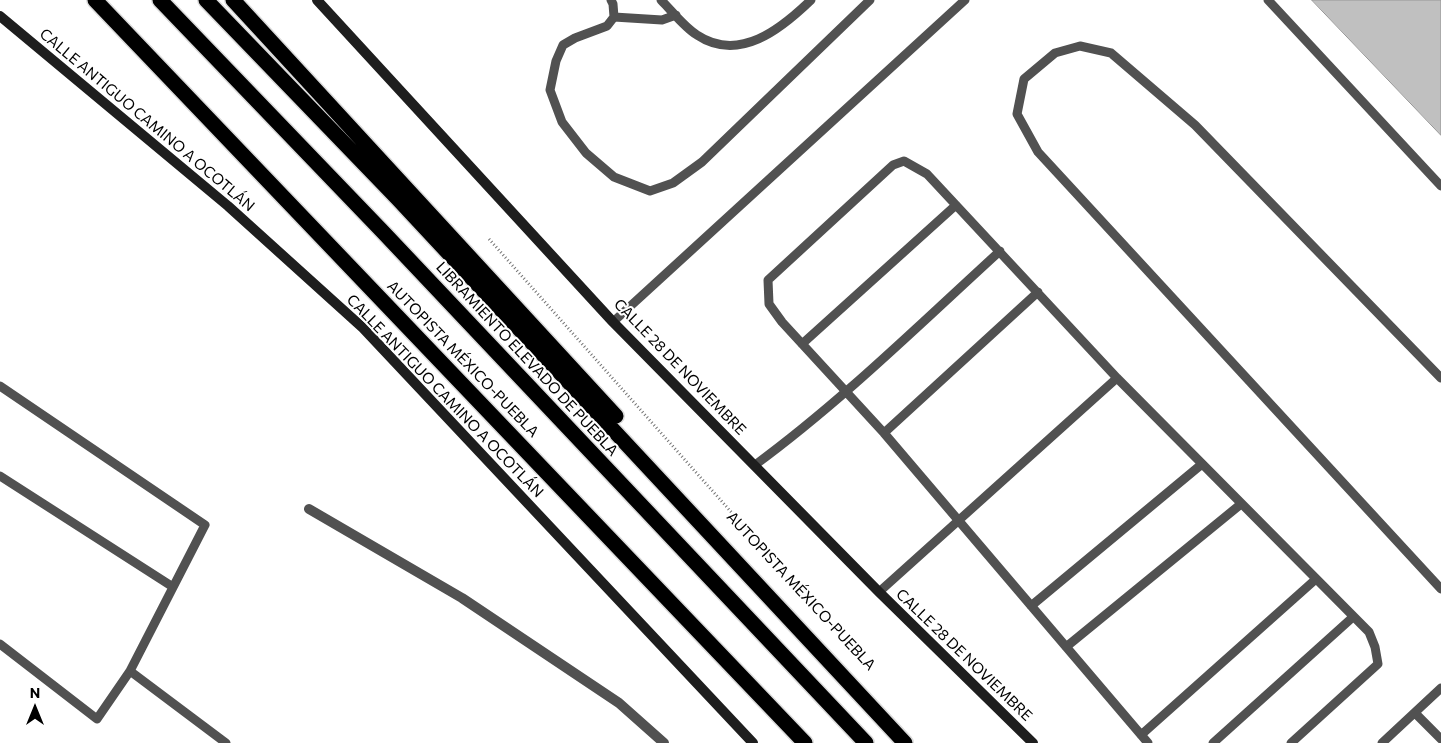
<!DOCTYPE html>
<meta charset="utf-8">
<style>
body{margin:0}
#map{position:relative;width:1441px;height:743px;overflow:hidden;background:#fff;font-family:Commissioner,sans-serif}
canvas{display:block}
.north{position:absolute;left:10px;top:683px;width:50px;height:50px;-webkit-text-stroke:4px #fff;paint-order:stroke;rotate:0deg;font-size:14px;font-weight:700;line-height:20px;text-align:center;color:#000}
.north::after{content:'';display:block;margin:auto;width:18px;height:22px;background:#000;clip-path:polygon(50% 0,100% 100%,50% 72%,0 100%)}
</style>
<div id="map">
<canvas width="1441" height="743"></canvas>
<div class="north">N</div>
</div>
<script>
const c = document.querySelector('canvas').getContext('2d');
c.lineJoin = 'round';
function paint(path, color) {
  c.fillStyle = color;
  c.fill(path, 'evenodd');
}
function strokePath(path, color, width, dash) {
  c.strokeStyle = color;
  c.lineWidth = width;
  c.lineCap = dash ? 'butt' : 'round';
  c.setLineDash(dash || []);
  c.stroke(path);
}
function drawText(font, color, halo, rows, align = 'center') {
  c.font = font + ' Commissioner,sans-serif';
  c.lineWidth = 4;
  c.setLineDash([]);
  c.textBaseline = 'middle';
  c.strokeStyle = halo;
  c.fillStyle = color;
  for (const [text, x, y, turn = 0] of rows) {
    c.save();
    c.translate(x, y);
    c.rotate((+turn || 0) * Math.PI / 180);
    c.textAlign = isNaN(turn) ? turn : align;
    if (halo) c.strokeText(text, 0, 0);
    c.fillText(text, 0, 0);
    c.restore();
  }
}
const building = new Path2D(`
 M1312,0H1441V135Z`);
const path = new Path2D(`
 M489,239L748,531`);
const lane = new Path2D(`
 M611,0L613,4L614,17L607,26L575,38L563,45L556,61L550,90L562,122L586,153L614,177L650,191L673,183L702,162L870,0
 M661,0C672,11 684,27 697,35C739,63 781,29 811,0
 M1268,0L1441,186
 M614,17L662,20L676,15
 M613,322L965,0
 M802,344L956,205
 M1441,378L1195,125L1111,53L1080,46L1055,53L1024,79L1017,114L1038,152L1441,589
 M0,386L205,525L130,671L226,743
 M884,433L1038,292
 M755,465C842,401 920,324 1000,251
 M0,476L173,587
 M879,592L1117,378
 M1031,606L1202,464
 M0,644L97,719L130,671
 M1066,647L1241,504
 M1415,713L1441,739
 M1141,735L1316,579
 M1148,743L884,433L782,322L769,304L768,280L893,165L904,161L927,174L1117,378L1369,632L1375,647L1378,664L1291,743
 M1213,743L1353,617
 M1382,743L1441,688`);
const street = new Path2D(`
 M309,509L462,598L619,703L664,743`);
const secondary = new Path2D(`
 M317,0L613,322L879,592L1033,743
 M0,16L228,206L363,328L753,743`);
const highway = new Path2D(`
 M95,0L805,743
 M160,0L383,232L866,743
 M206,0L398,199L905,743
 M233,0L616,416`);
const streetNames = [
 ["CALLE ANTIGUO CAMINO A OCOTLÁN",147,120,40],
 ["AUTOPISTA MÉXICO-PUEBLA",463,359,46],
 ["LIBRAMIENTO ELEVADO DE PUEBLA",527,359,47],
 ["CALLE 28 DE NOVIEMBRE",680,367,46],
 ["CALLE ANTIGUO CAMINO A OCOTLÁN",445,396,46],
 ["AUTOPISTA MÉXICO-PUEBLA",801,591,47],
 ["CALLE 28 DE NOVIEMBRE",964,655,44]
];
paint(building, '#c0c0c0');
strokePath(building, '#959595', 1);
strokePath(highway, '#dbdbdb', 18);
strokePath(path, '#737373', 3, [1, 2.5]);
strokePath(lane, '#515151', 9);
strokePath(street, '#515151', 10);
strokePath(secondary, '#1e1e1e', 10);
strokePath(highway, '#000', 15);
drawText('15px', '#000', '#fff', streetNames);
</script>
